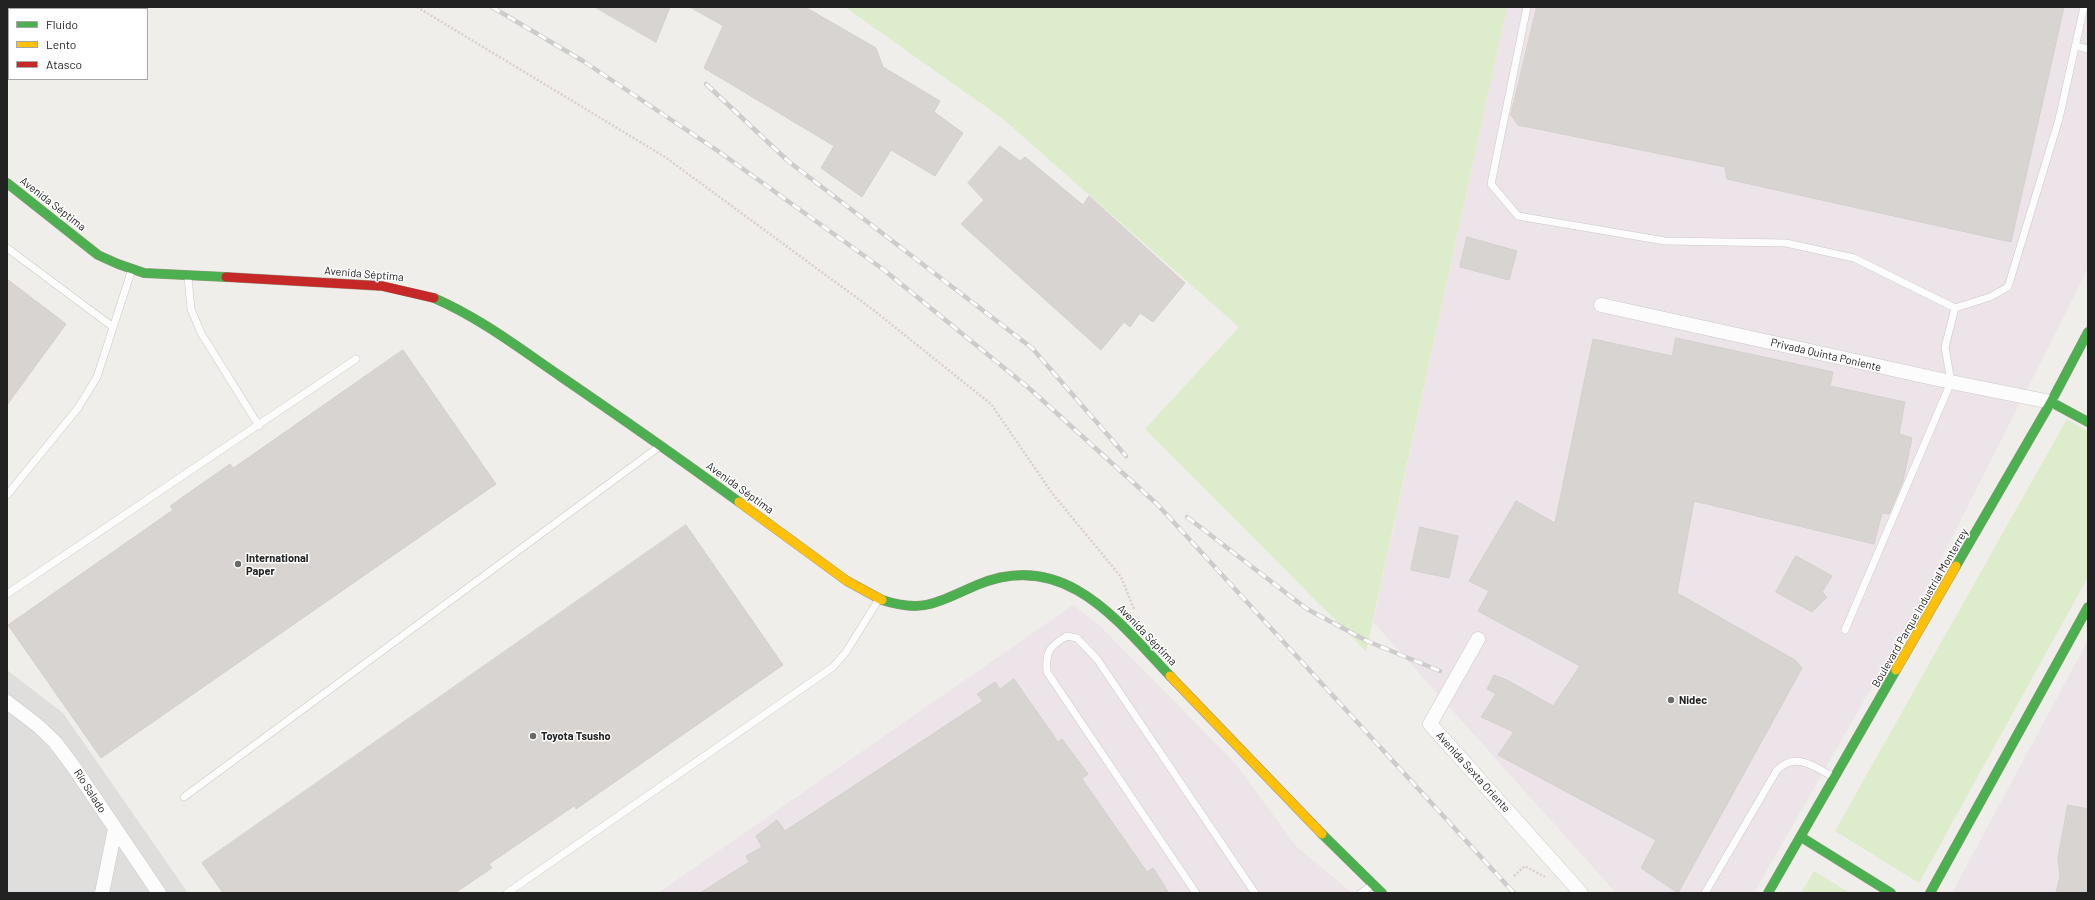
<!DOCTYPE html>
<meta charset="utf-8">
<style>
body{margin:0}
#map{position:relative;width:2095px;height:900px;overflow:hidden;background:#f0eeeb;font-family:Barlow,sans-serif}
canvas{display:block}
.frame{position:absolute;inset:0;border:8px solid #222;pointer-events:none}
.legend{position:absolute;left:8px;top:8px;width:140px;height:72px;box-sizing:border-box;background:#fff;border:1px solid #a7a7a7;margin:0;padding:5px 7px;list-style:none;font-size:12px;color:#222}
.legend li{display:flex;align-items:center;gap:8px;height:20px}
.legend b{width:20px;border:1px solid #a7a7a7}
</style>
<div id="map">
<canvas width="2095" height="900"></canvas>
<div class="frame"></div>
<ul class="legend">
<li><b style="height:5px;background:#4caf50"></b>Fluido</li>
<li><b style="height:5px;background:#ffc107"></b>Lento</li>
<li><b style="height:5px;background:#c62828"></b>Atasco</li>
</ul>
</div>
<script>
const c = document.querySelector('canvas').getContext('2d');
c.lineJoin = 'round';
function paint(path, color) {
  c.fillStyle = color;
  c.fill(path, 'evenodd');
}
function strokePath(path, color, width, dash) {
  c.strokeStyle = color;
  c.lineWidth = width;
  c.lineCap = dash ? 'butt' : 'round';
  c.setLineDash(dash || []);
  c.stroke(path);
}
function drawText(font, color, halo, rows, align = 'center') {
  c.font = font + ' Barlow,sans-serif';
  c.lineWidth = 3;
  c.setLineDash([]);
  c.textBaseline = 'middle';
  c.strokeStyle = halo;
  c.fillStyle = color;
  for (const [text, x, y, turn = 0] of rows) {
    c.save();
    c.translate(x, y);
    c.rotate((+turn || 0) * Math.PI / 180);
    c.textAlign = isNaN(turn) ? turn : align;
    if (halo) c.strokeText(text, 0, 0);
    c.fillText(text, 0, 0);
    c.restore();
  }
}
const residential = new Path2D(`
 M7,670L63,713L188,893H7Z`);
const industrial = new Path2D(`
 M1507,7H2088V269L1907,626L1754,893H1616L1373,622Z
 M1073,605L1098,624L1235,763L1296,846L1352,893H658Z
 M2088,640V893H1952Z`);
const grass = new Path2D(`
 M845,7H1507L1366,651L1145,429L1239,327L1003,119Z
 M2067,419L2088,432V577L1919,883L1835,831Z
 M1814,871L1850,893H1801Z`);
const building = new Path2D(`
 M595,7H670L656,42Z
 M690,7H805L876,48L883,67L940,101L934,112L963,133L935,176L891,150L862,197L821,168L834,146L704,68L723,26Z
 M1537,7H2064L2011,242L1727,179L1725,167L1518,125L1511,115Z
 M1000,146L1020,161L1025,157L1083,205L1089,196L1185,283L1153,322L1140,313L1130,327L1124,322L1101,350L961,224L984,200L968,183Z
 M1467,237L1517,251L1509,280L1460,267Z
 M7,279L66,324L7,405Z
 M1676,338L1833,372L1830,386L1905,402L1899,434L1912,438L1903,481L1889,514L1882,513L1874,544L1694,501L1677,593L1795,660L1802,668L1678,893L1641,868L1656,840L1498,755L1514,732L1481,717L1496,694L1487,689L1494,675L1507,680L1553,706L1580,666L1478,611L1489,591L1469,581L1516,501L1555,523L1593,339L1672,356Z
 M403,350L496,484L101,758L8,625L173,510L170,506L230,464L233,468Z
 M686,525L783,665L576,809L574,806L489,864L492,868L455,893H223L202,863Z
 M1420,527L1458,536L1449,578L1411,570Z
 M1796,556L1832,576L1822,592L1827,597L1812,612L1776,592Z
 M1014,679L1058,742L1062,739L1088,774L1082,779L1147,872L1153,868L1169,893H700L749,862L746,856L762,847L756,836L777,820L785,831L983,701L977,694L995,682L1000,689Z
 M2068,805L2088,809V893H2056L2060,876L2058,858Z`);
const path = new Path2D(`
 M417,7L665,157L872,309L991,404L1052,493L1121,577L1134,609
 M1514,876L1525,866L1545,877`);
const lane = new Path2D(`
 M1527,7L1491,184L1518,216L1665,241L1786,243L1854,258L1955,308
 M2076,46L2088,49
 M7,248L113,327
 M188,277L191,309L201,333L259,426
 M7,495L78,408L97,377L132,269
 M7,594L356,359
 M1845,630L1951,382L1945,347L1955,308L1990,297L2008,287L2059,119L2084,7
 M184,797L660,446
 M507,893L833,667L846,652L879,599
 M1196,893L1047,672C1045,651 1050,646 1067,636L1077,638L1097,659L1255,893
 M1361,893L1372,885
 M1705,893L1777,770C1796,751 1814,767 1834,777`);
const street = new Path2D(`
 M1601,305L1951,382L2051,402
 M1478,639L1430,724L1581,893
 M7,702L37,725L55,742L73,766L159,893
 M102,893L115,829`);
const fast = new Path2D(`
 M7,183L98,255L118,264L144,273L226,277
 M434,298C480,318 519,348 560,376C620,417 680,459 739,502
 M2051,402L2088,422
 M1956,566L2051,402L2088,332
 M882,600C925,614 939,601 977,585C1064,548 1118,621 1170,676
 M1322,834L1382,893
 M1801,837L1891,893
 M1768,893L1896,670
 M1930,893L2088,607`);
const slow = new Path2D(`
 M739,502L847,581L882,600
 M1896,670L1956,566
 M1170,676L1322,834`);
const jam = new Path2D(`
 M226,277L382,286L434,298`);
const rail = new Path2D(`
 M492,7L583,61L718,151L884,270L1030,389L1157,504L1514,893
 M706,84L788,161L1032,348L1126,456
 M1187,517L1307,609L1367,641L1440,671`);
const markers = [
 [238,564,4,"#6a6968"],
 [1671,700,4,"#6a6968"],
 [533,736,4,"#6a6968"]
];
const streetNames = [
 ["Avenida Séptima",53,204,38],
 ["Avenida Séptima",364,274,5],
 ["Privada Quinta Poniente",1826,355,13],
 ["Avenida Séptima",740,488,36],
 ["Boulevard Parque Industrial Monterrey",1920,608,-60],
 ["Avenida Séptima",1147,635,46],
 ["Avenida Sexta Oriente",1473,772,48],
 ["Río Salado",90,791,57]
];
const poiNames = [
 ["International",246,558],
 ["Paper",246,571],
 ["Nidec",1679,700],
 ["Toyota Tsusho",541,736]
];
paint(residential, '#dfdedc');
paint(industrial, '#ede4e9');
paint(grass, '#ddeccb');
paint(building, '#d7d4d2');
strokePath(building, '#d3d0cc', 1);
strokePath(lane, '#c9c8c7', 8);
strokePath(street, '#c9c8c7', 15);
strokePath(fast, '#999a82', 10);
strokePath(slow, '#999a82', 10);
strokePath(jam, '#999a82', 10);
strokePath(path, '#dccecd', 2.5, [2, 2]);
strokePath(lane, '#fdfcfc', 7);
strokePath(street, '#fdfcfc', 14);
strokePath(fast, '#4caf50', 9);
strokePath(slow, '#ffc107', 9);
strokePath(jam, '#c62828', 9);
strokePath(rail, '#ccc', 4.5);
strokePath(rail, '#fff', 3, [9]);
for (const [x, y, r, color] of markers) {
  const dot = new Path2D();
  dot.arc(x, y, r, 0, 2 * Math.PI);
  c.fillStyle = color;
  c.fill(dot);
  strokePath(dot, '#fff', 1.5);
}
drawText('11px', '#222', '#fff', streetNames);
drawText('bold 11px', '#222', '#fff', poiNames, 'left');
</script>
